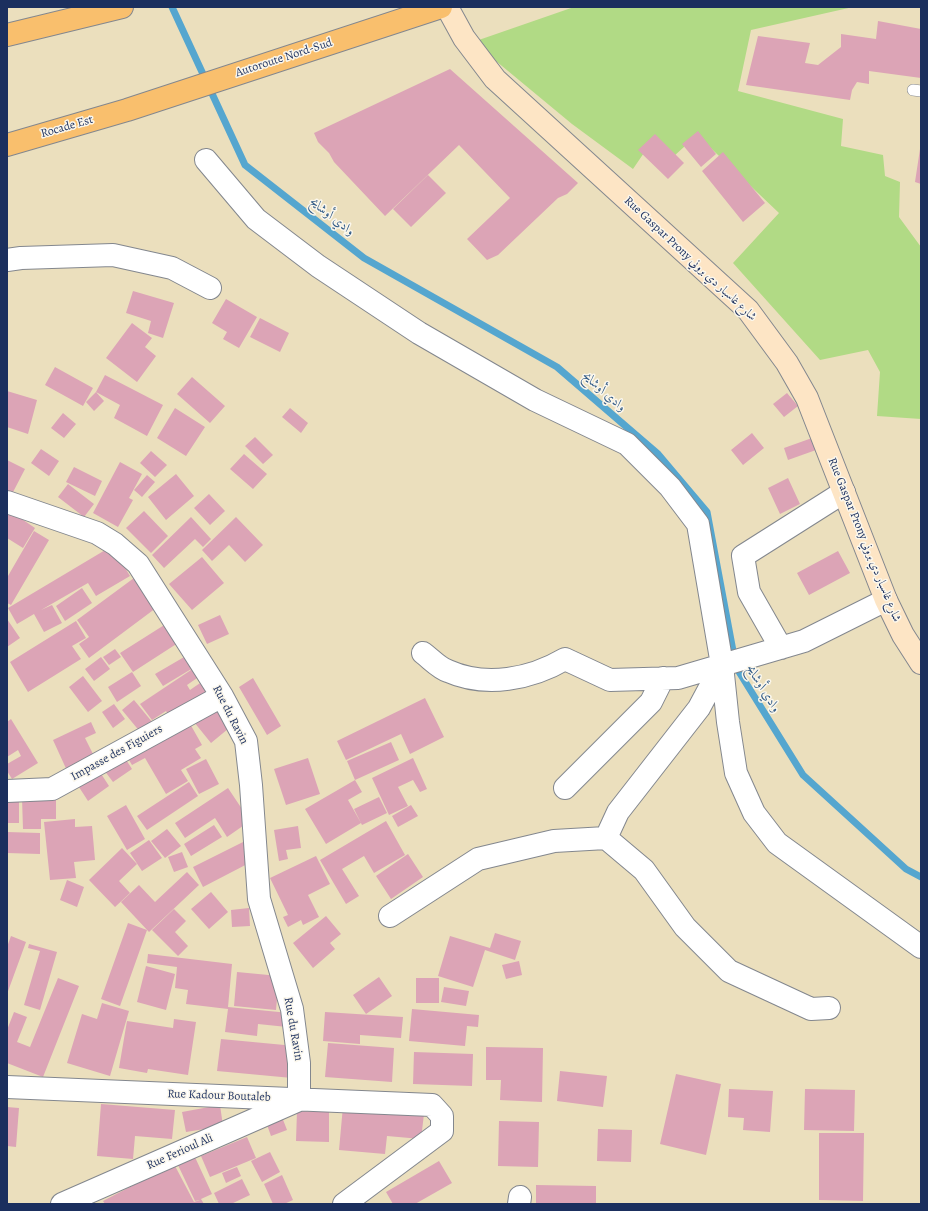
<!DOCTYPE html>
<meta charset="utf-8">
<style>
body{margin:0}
#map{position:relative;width:928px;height:1211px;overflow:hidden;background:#ebdfbd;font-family:Alegreya,serif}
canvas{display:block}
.frame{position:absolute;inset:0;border:8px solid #1b2f5e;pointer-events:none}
</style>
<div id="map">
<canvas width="928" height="1211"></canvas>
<div class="frame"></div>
</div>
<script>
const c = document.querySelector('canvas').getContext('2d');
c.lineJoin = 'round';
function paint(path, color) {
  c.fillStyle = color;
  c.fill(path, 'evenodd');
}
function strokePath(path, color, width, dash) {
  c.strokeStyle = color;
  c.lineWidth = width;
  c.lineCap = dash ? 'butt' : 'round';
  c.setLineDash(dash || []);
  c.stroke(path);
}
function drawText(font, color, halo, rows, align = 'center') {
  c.font = font + ' Alegreya,Amiri,serif';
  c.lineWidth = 3;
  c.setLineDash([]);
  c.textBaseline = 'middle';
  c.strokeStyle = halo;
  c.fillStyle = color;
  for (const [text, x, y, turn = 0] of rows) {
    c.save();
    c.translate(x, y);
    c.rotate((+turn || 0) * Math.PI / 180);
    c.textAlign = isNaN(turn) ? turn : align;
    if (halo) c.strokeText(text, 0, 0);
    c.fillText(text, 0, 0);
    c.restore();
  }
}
const green = new Path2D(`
 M574,7H853L751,30L738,91L843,119L841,146L883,155L885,176L900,182L899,217L921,247V419L877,416L880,372L868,350L820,360L733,263L779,213L697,135L673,157L652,141L633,169L572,124L473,42Z`);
const stream = new Path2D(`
 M172,7L245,165L364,258L557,367L658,454L707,512L736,667L803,775L906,869L921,877`);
const building = new Path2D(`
 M878,21L921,29V78L869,71V84L857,82L852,90L850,100L746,85L758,36L810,43L805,63L818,65L841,47V34L876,39Z
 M450,69L578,183L567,194L558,198L498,255L487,260L467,239L510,198L459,145L385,216L334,162L329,153L318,142L314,133Z
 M698,131L716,154L701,167L682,144Z
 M655,134L684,163L668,179L638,150Z
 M920,149H921V184L915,182Z
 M723,152L765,203L743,222L702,171Z
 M428,175L446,193L411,227L393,209Z
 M133,291L174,303L163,338L148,333L151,321L126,313Z
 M226,299L257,317L239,348L223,339L227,332L212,323Z
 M260,318L289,333L280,352L250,337Z
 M132,323L152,338L145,347L156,356L137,382L106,358Z
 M55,367L93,388L83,406L45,385Z
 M105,375L163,405L147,436L114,418L120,405L96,392Z
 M192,377L225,406L210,423L177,394Z
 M7,391L37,400L28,434L7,427Z
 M96,392L104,401L94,411L86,402Z
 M787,393L798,406L784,417L773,404Z
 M175,408L205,427L186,456L157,438Z
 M290,408L308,423L301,433L282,417Z
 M63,413L76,424L64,438L51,428Z
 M752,433L764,448L743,465L731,450Z
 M255,437L273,455L263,464L245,446Z
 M812,438L816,450L788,460L784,448Z
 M41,449L59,461L49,476L31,463Z
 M151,451L167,465L155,477L140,463Z
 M244,454L267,474L253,489L230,469Z
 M7,460L25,469L12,494L7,491Z
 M120,462L142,474L129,498L133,500L118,527L93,513Z
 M74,467L102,481L95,496L66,482Z
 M176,474L194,496L166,520L148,497Z
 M147,475L155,482L142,497L134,490Z
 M788,478L800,504L780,514L768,488Z
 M68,484L94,504L84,517L58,497Z
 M209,494L225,511L210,525L194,508Z
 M7,509L35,528L23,548L7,538Z
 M144,511L168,536L151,553L126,528Z
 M191,517L211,539L203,547L195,539L164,568L152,555Z
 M236,517L263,545L245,562L229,545L212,561L202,550Z
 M34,531L49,540L11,605L7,603V575L8,576Z
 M112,546L130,576L96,596L88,583L41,610L52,605L62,623L44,632L34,614L17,624L8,608Z
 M838,551L850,573L809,595L797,573Z
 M202,557L224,583L192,610L169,584Z
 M134,578L156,608L89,658L79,644L89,637L77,620Z
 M82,588L92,603L65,621L56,606Z
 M220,615L229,634L207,644L198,625Z
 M7,619L20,638L7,647Z
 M76,621L86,638L72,646L81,659L28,692L10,662Z
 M169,622L181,641L133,672L120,653Z
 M115,649L121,657L109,665L103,657Z
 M191,653L198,665L163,686L155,674Z
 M101,657L110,669L94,681L85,669Z
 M194,668L200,676L187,685L190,690L203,681L213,694L173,722L166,711L152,720L140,704Z
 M132,672L141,686L117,702L108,687Z
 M83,676L102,701L88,712L69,687Z
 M253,678L281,726L267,735L239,687Z
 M425,698L444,737L410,754L401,734L346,760L337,741Z
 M134,700L153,723L141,733L122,710Z
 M114,704L125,719L113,728L102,712Z
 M218,704L234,724L211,743L194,722Z
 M11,719L38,763L12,779L7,771V764L21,756L18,750L7,757V722Z
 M91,722L96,733L85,738L97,762L69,775L53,740Z
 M189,722L202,745L195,749L201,758L181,770L188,781L166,794L145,758L132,765L124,752Z
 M391,742L399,760L355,780L347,761Z
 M121,752L132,769L113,782L101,766Z
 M308,758L320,794L286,805L274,769Z
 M413,758L427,789L420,792L413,780L398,787L408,806L389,815L372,778Z
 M206,759L219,784L199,794L186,769Z
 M98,769L109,786L88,801L77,784Z
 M355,780L362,792L348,800L361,823L326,844L305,809Z
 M189,782L198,796L147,830L137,816Z
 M228,788L250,821L227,837L215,818L185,838L175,823Z
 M7,794H19V823H7Z
 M56,797V819H41V829H23L22,798Z
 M379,797L387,813L362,825L354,809Z
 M126,805L145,839L127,850L107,816Z
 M411,805L418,816L398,827L392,816Z
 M75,819V827L92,826L95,860L74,862L76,878L50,880L44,822Z
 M386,821L405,855L374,873L364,856L342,869L359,896L346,904L320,860Z
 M214,825L222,837L191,856L184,844Z
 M298,826L301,848L286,850L288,859L279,861L274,830Z
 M167,829L181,846L165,858L151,841Z
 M7,832L40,833V854L7,853Z
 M149,840L162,858L142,871L130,853Z
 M245,841L255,860L203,887L193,867Z
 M122,848L137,864L119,881L130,893L115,907L89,880Z
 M182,852L188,867L174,872L168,857Z
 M408,854L423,877L391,899L376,876Z
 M316,856L330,884L308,895L319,917L303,925L301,920L288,927L283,917L288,915L270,878Z
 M187,872L199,885L149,932L121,902L139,885L155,902Z
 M67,880L84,887L77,907L60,900Z
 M211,892L228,912L209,929L191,909Z
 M249,908L250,926L232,927L231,910Z
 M174,909L186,921L175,932L188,946L178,956L152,930Z
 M326,916L341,934L330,943L335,949L313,968L293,943Z
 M128,923L147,930L120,1006L101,999Z
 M495,933L521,941L515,960L485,950L473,987L438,976L450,936L490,948Z
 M11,936L26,942L7,994V947Z
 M29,944L57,952L40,1010L24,1005L40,951L28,948Z
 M148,954L232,964L228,1007L289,1013L287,1027L258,1024L257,1036L225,1032L228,1009L186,1004L188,990L175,988L177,967L147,963Z
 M519,961L522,975L506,979L502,965Z
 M146,966L175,974L166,1010L137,1002Z
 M237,972L279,976L276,1010L234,1006Z
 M379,977L392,996L366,1014L353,995Z
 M58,978L79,986L43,1077L7,1063V1030L14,1012L27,1017L17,1042L30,1047Z
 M416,978H439V1003H416Z
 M444,987L469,991L466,1006L441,1002Z
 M102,1003L129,1011L110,1076L67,1063L82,1014L97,1019Z
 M412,1009L479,1015L478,1027L467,1026L465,1046L409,1041Z
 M325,1012L403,1017L401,1038L360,1035V1044L323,1041Z
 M174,1019L196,1022L188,1075L148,1069L147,1073L119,1068L127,1021L173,1028Z
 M221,1039L295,1046L292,1078L217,1071Z
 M328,1043L394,1048L392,1082L325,1077Z
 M486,1047L543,1048L542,1102L500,1100L501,1080H486Z
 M414,1052L473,1054L472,1086L413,1084Z
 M560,1071L607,1076L603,1107L557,1101Z
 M676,1074L721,1084L706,1155L660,1144Z
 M729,1089L773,1091L770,1132L743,1130L744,1118L728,1117Z
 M805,1089L855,1090L854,1131L804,1130Z
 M101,1104L175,1110L172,1139L135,1136L133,1159L97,1156Z
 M220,1105L223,1126L186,1132L182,1112Z
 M343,1106L424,1114L421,1139L387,1136L385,1154L339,1150Z
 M7,1107L19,1108L16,1147L7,1146Z
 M297,1111L329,1112V1142L296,1141Z
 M282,1117L287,1130L271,1136L266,1122Z
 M499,1121L539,1122L538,1167L498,1166Z
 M598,1129L632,1130L631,1162L597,1161Z
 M819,1133H864L863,1201L819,1200Z
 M247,1137L256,1158L210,1177L201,1156Z
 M270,1152L280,1172L262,1182L251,1161Z
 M194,1155L212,1194L201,1199L204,1204H105L103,1201L174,1164L194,1202L200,1200L195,1201L177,1163Z
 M439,1161L452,1183L415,1204H393L386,1192Z
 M237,1167L241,1176L226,1183L222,1173Z
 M282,1175L293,1200L284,1204H273L264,1184Z
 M242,1179L250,1195L231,1204H219L214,1193Z
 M536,1185L596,1186V1204H536Z`);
const lane = new Path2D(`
 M913,90L921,91`);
const street = new Path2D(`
 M206,160L256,219L318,266L419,333L535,400L627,444L670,487L698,524L722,665L728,722L736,773L754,813L777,843L921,947
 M7,260L21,258L113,255L172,268L210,288
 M7,502L97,533L115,544L138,564L222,696L246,741L251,785L259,899L292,1009L299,1063V1100L62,1204
 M781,648L749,592L743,556L844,492
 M423,653C431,659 439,668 448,671C486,688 531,679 565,659L610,680L678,678L804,641L886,600
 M565,788L651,702L663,678
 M7,791L52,789L222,696
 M606,838L644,870L685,927L729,971L811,1009L829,1008
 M390,916L478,859L554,841L606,838L618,812L699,708L722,665
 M7,1087L432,1105L442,1116V1131L344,1204
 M519,1204L520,1197`);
const secondary = new Path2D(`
 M447,7L464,38L495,79L748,310L787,363L807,398L886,600L903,635L921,663`);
const highway = new Path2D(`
 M7,35L122,7
 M7,145L127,110L441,7`);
const streetNames = [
 ["Autoroute Nord-Sud",284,58,-18],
 ["Rocade Est",67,127,-16],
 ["Rue Gaspar Prony شارع غاسبار دي بروني",690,259,43],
 ["Rue Gaspar Prony شارع غاسبار دي بروني",864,540,68],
 ["Rue du Ravin",230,715,63],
 ["Impasse des Figuiers",117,753,-29],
 ["Rue du Ravin",293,1029,80],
 ["Rue Kadour Boutaleb",219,1096,2],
 ["Rue Ferioul Ali",180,1152,-24]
];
const waterNames = [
 ["وادي أوشايح",332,217,38],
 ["وادي أوشايح",604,392,41],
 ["وادي أوشايح",763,689,58]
];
paint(green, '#b1da85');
strokePath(stream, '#55a6cf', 7);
paint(building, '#dca4b6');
strokePath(lane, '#83878e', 12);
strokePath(street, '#83878e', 24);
strokePath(secondary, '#83878e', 24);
strokePath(highway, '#83878e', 24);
strokePath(lane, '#fff', 11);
strokePath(street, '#fff', 22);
strokePath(secondary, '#fde5c5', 22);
strokePath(highway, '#f9bf6d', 22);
drawText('12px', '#1b2f5e', '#fbf7ec', streetNames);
drawText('italic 13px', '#2f5986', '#fbf7ec', waterNames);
</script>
